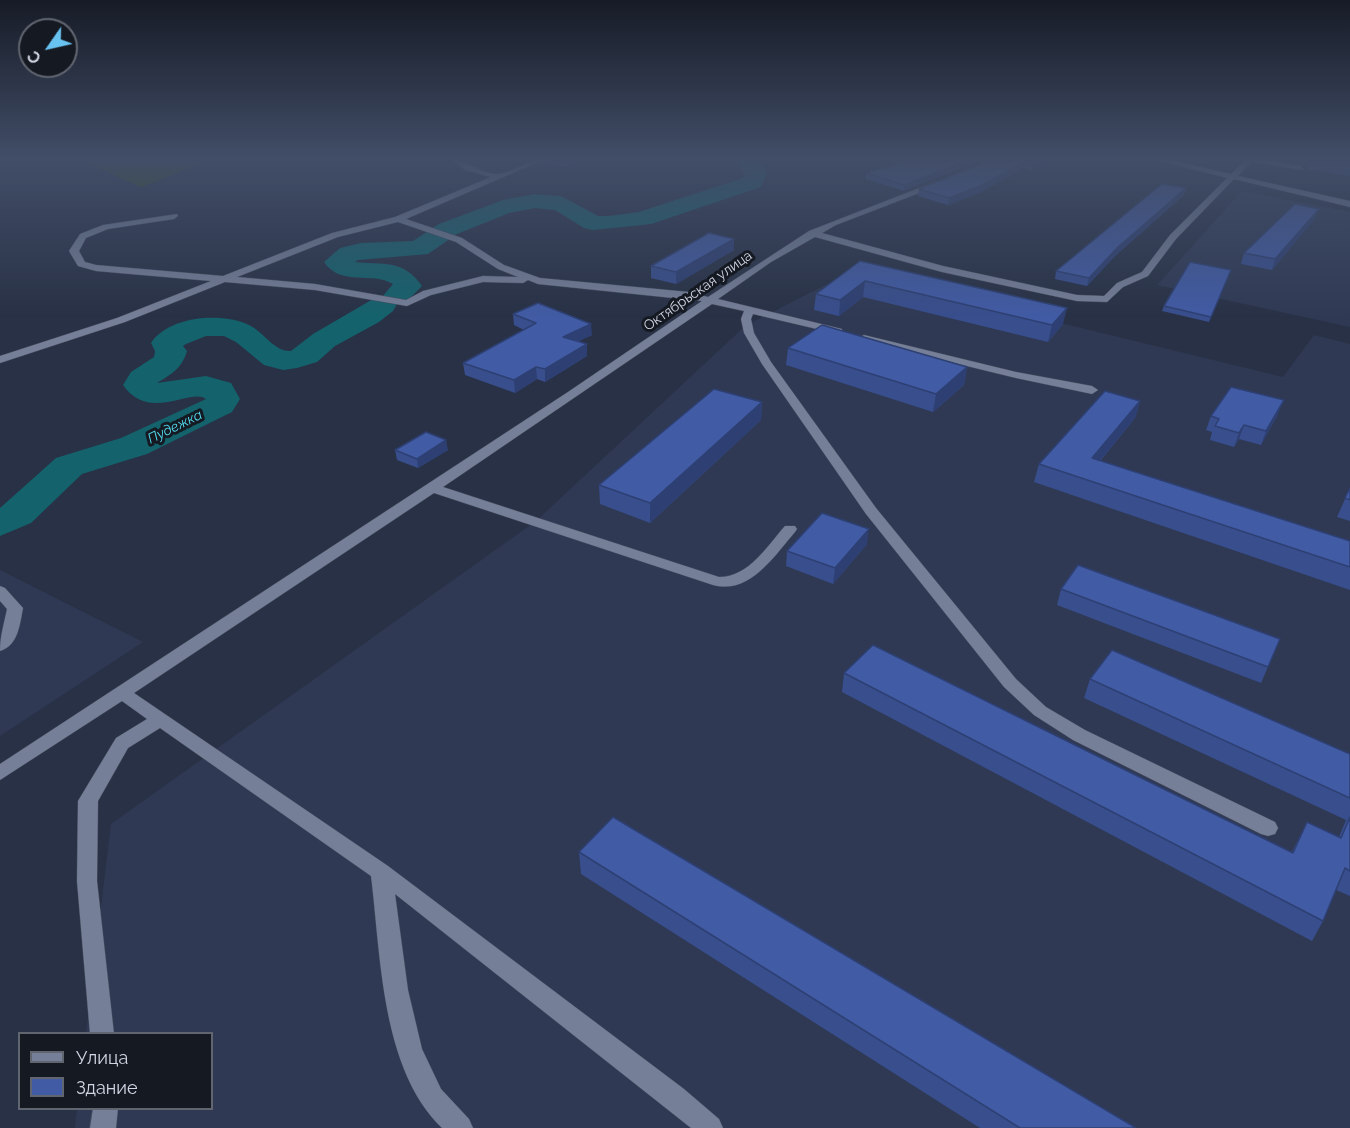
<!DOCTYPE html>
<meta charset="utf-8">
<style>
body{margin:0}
#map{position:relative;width:1350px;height:1128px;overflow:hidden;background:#283145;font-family:Raleway,sans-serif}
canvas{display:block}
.legend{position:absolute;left:18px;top:1032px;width:195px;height:78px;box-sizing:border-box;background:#151922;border:2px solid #606570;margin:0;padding:8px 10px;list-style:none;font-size:18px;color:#d1d6e4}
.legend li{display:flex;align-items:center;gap:12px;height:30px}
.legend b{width:30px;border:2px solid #606570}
.north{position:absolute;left:18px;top:18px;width:60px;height:60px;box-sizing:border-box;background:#151922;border:2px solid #606570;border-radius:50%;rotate:236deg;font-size:16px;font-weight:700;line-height:24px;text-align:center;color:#d1d6e4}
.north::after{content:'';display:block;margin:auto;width:21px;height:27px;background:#69c3f1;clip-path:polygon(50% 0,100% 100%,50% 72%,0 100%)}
</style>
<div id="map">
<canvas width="1350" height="1128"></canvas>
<ul class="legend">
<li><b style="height:8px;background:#757f97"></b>Улица</li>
<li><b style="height:16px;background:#415ba4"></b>Здание</li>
</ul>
<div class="north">С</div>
</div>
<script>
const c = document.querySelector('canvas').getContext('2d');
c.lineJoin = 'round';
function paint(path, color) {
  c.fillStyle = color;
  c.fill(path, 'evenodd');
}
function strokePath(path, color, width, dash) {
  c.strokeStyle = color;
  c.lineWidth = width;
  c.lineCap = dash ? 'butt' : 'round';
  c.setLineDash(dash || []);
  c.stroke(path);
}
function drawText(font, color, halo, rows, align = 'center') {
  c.font = font + ' Raleway,sans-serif';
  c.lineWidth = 6;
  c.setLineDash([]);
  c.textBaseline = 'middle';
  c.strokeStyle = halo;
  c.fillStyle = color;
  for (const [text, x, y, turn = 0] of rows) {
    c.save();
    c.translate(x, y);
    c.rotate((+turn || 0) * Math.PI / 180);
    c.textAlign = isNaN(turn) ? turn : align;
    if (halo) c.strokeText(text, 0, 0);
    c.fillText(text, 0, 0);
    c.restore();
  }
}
const built = new Path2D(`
 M1242,191L1350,212V327L1157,285Z
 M851,272L1283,377L1314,335L1350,344V1128H75L77,1109L212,1108V1034L86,1033L111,824L536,521L745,326Z
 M0,570L143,642L0,736Z`);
const green = new Path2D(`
 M80,160H211L141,187Z`);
const river = new Path2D(`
 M736,160H758L767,174L761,187L651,224L593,230L584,228L555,210L535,208L509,213L457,234L428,254L358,260L355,262C384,265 403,259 422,286L406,302L397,304L393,311L379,322L335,346L317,362L297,368L283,370L264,365L236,342L224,336H206L186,344L183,346L187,351C182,368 172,374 157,383L206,376L231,383L240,399L232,412L147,454L82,474L31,523L0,536V508L56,458L121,438L206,399C192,387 149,423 123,385L131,372L154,357L155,351L151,343C169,316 221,312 249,325C264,332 274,352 291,351L313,334L373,299L382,297L393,284C372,271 341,287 324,262L340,248L361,243L413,241L439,224L503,200L535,194L561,196L598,216H609L639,212L743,178L745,174Z`);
const minor = new Path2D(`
 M452,160C468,160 481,174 497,174C512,174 526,160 543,160L406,219L462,238L504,265L540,278L689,292L708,297L809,231L937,181L941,183L940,185L836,225L822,233L943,266L1077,295L1104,296L1117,283L1142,272L1170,235L1227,178L1157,160H1172L1231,174L1245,160H1266L1301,166L1304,170L1251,162L1238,176L1350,201V207L1234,179L1176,239L1148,276L1123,287L1107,302L1077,301L942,272L815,237L771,262L718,299L842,329V333L838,334L753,314L751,319L754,333L771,362L876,508L1016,679L1046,707L1085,730L1275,822L1278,828L1275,834L1268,836L1261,834L1073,740L1034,715L1004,687L866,514L762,364L744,333L741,319L744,311L712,304L443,487L719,577C749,577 767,546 785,526H795L797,529L795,532C774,556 750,595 713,585L434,493L134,693L388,866L684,1089L719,1119L723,1128H691L395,894L408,990L422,1049L441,1089L469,1119L473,1128H442C381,1069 381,956 371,876L160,728L128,748L98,801L97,881L114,1034H90L77,881L78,801L116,738L147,719L122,701L0,780V764L568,392L702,301L538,284L528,280L523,283L483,282L431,295L407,306L315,290L225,282L125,322L0,363V356L117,318L211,281L96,271L78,266L69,251L80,234L103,225L177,214L178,216L174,219L108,229L86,238L79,251L85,262L96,265L223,276L332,233L395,217L491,177L465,170ZM398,222L456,242L498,269L518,277L483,276L423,291L406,300L315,284L237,277L338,237Z
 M864,335L1016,372L1092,386L1098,390L1092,394L1016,378L860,340L859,338Z
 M0,586L5,588L23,608C20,624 18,646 0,651C0,636 4,624 7,609L0,601Z
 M93,1108H118L116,1128H90Z`);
const wall = new Path2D(`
 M542,160H583L569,167L542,163Z
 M909,160L904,191L865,179L866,173Z
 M991,160H1051L1032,170L1024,168L979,193L948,205L918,196L919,189Z
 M1310,160H1350V176L1307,169Z
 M1186,188L1184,195L1115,256L1087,286L1055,279L1056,271Z
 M1315,218L1272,270L1241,264L1244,253Z
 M734,239V250L676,284L651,278V266Z
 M860,261L1063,324L1048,342L863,297L839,316L814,310L816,294Z
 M1231,270L1209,322L1162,311L1164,306Z
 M513,314L592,335L579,341L587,356L545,382L537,379L515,393L465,375L463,363L524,330L514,325Z
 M788,348L967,367L964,385L933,412L786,365Z
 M1140,401L1135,418L1100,461L1350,541V590L1034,482L1039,464Z
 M762,402L761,420L650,523L600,504L599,485Z
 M1278,414L1261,445L1239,439L1234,447L1210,440L1212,432L1206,430L1211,416Z
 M395,450H448L418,468L397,460Z
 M1350,488V521L1337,517Z
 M867,544L833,584L786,566L787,551Z
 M1061,589L1280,639L1261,683L1057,605Z
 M844,673L1292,852L1307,822L1339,837L1346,820L1084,698L1090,679L1350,754V896L1336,890L1323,921L1312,941L842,692Z
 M579,852L1136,1128H980L581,874Z`);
const shadedWall = new Path2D(`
 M571,160H583L569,167L568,161Z
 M968,160H982L904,191V185Z
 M1041,160H1051L1032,170L1033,164Z
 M1025,162L1024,168L979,193L948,205L949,198Z
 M1186,188L1184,195L1115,256L1087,286L1089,278L1117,248Z
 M1319,209L1315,218L1272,270L1275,259Z
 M734,239V250L676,284V272Z
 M865,281L863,297L839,316L840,300Z
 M1067,308L1063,324L1048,342L1052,325Z
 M591,324L592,335L564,348L563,337Z
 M587,344V356L545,382V369Z
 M536,367L537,379L515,393L514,380Z
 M967,367L964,385L933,412L936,394Z
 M1284,400L1278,414L1261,445L1266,431Z
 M1140,401L1135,418L1087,476L1092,458Z
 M762,402L761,420L650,523V503Z
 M1244,425L1239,439L1234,447L1239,433Z
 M446,440L448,450L418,468L417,459Z
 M869,529L867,544L833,584L835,568Z`);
const building = new Path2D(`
 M909,160H968L904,185L866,173Z
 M991,160H1041L1033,164L1025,162L980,186L949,198L919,189Z
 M1322,160H1350V165Z
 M1162,184L1186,188L1117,248L1089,278L1056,271Z
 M1295,204L1319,209L1275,259L1244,253Z
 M709,233L734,239L676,272L651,266Z
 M860,261L1067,308L1052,325L865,281L840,300L816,294Z
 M1190,262L1231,270L1211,317L1164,306Z
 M538,303L591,324L563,337L587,344L545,369L536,367L514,380L463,363L536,323L513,314Z
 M822,325L967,367L936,394L788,348Z
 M1231,387L1284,400L1266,431L1244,425L1239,433L1215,426L1219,419L1211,416Z
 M714,389L762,402L650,503L599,485Z
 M1105,391L1140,401L1092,458L1350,541V567L1039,464Z
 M426,432L446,440L417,459L395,450Z
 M1350,488V500L1345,498Z
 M822,513L869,529L835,568L787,551Z
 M1078,565L1280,639L1268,667L1061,589Z
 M873,645L1293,853L1307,822L1341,838L1350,817V871L1345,868L1323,921L844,673Z
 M1112,650L1350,754V798L1090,679Z
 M613,817L1136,1128H1020L579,852Z`);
const farStreetnames = [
 ["Октябрьская улица",698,291,-35]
];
const farWaternames = [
 ["Пудежка",175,427,-26]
];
paint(built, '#2f3954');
paint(green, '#364d0b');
paint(river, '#14626c');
strokePath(minor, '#474d5f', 1);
paint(minor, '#757f97');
paint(wall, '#384e8d');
paint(shadedWall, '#2e4073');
paint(building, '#415ba4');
strokePath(building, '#2e4073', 1.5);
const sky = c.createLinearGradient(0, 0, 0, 318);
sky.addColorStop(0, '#161b26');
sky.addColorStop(0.5, '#424e68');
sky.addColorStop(1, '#424e6800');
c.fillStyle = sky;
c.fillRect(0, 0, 1350, 318);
drawText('14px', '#d1d6e4', '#151922', farStreetnames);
drawText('italic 14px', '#54dff3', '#151922', farWaternames);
</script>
